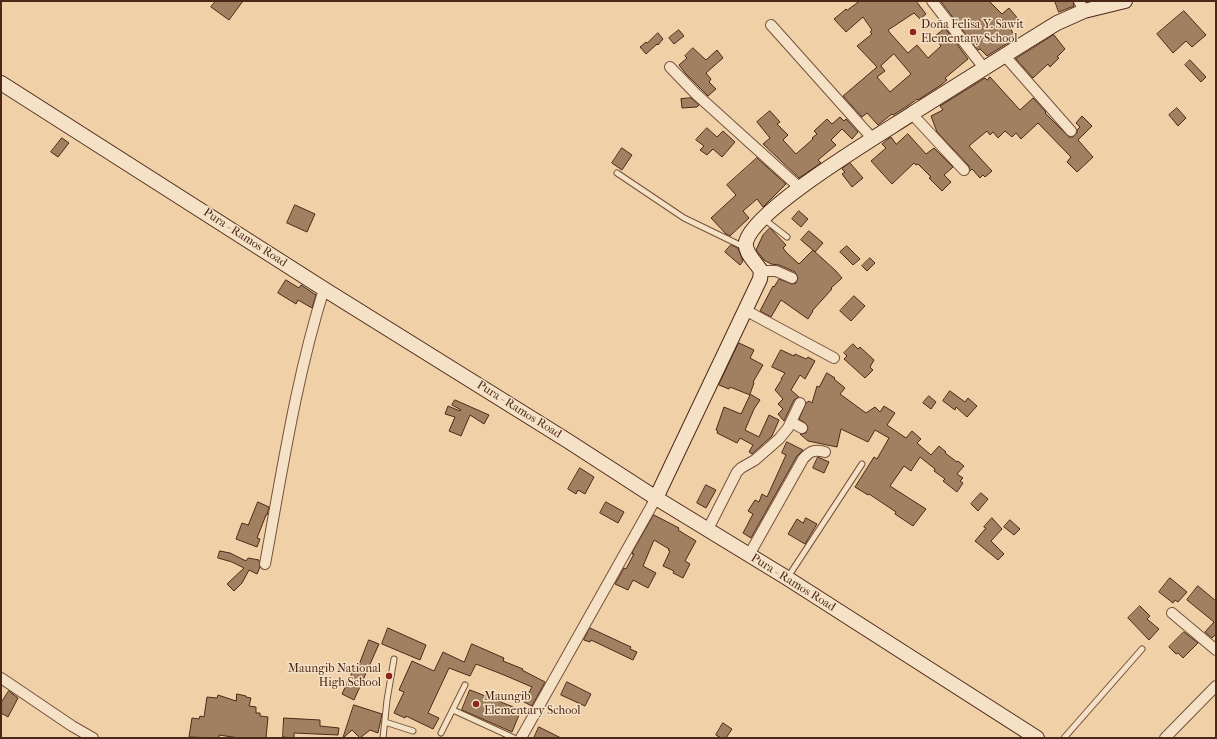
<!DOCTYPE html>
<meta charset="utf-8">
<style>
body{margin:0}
#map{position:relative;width:1217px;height:739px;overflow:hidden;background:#f0d1a7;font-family:"IM FELL French Canon",serif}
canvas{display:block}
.frame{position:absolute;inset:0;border:2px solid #4c2818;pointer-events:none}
</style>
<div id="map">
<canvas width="1217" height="739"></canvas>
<div class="frame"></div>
</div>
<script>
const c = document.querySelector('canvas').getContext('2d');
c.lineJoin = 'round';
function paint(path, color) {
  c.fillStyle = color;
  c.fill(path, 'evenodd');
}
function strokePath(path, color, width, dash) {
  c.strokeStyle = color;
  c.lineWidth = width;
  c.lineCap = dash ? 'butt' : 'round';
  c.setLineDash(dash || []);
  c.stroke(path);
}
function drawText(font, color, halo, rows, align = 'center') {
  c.font = font + ' "IM FELL French Canon",serif';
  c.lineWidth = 3;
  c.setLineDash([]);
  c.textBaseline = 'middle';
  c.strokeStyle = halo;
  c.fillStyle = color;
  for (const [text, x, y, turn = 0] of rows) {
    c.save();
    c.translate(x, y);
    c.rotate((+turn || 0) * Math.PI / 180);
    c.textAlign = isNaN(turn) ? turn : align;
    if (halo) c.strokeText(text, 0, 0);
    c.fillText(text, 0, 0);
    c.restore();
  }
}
const building = new Path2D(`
 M216,1H243L229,20L211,7Z
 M860,1H916L926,14L920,19L914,13L888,30L890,33L908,53L917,45L928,58L941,46L934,37L945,28L968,59L945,78L947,80L941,85L918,100L917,99L909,105L893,115L892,114L878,125L867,113L862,117L843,96L877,67L857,46L872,34L870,32L872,30L863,17L846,32L834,19L846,9L847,10ZM894,54L911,74L890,92L877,77L885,71L881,66Z
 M941,1H989L1002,14L1009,8L1019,20L1010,28L1016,38L987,56L980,49L978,50Z
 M1055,1H1073L1074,6L1059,12Z
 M1184,11L1206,35L1192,47L1186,41L1173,53L1157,34Z
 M679,30L684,36L674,44L669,38Z
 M658,33L663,39L658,45L657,44L646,54L640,47L646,42L647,43Z
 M1054,35L1065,49L1057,57L1059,58L1050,67L1048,64L1033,78L1016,59Z
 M693,48L706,60L717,50L723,58L706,73L711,79L709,82L716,89L708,96L686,74L679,65L687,58L685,56Z
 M1190,60L1206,77L1201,82L1185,65Z
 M990,77L1020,110L1033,98L1046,112L1045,113L1069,137H1073L1077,133V130L1080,127L1076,123L1082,116L1092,126L1078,140L1093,157L1077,172L1067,162L1071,157L1038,123L1021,139L1016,133L1012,137L1005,131L998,138L993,132L990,135L987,131L969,146L992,171L985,177L983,175L980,178L972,169L970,171L969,166L937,132L931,116L943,110L940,106L985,78L987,80Z
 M691,98L699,105L697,107L682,108L681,99Z
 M1177,108L1186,118L1178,126L1169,115Z
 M770,111L780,122L777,124L788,135L783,140L796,154L813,139L812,138L817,134L814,131L827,119L832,124L840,117L844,121L846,119L858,132L852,139L842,129L831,140L836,145L818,160L821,163L799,178L763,144L770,138L757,122Z
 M707,128L717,137L723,131L735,142L722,157L713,149L707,155L700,150L704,146L696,140Z
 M908,134L926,154L934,148L953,167L944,175L951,182L942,191L929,178L931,177L918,164L916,165L914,163L892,184L871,161L886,148L882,144L888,139L891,137L896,144Z
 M62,138L69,143L58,157L51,152Z
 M622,148L632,155L622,170L612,163Z
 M757,158L786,184L763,207L757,199L743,211L749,218L730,236L726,234L711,218L736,195L727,185Z
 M850,163L863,178L852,187L842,174L845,172L842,169Z
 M295,205L315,214L307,232L287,223Z
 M799,211L808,219L801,227L792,219Z
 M770,228L786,245L783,248L787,253L799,264L813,250L836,271L842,278L831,288L832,289L812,311H813L808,319L781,300L771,317L760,311L773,286L774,287L779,279L792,284L796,283L798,278L795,272L779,265L771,264L764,260L756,250L763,235Z
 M809,231L823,243L815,252L801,240Z
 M731,245L738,248L743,261L740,265L725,252Z
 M847,246L860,259L853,265L840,252Z
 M870,258L875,263L867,271L862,266Z
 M286,280L299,288L301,285L316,295L312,308L298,300L296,304L278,293Z
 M854,296L865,306L851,321L840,311Z
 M739,343L754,350L750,358L763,365L753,382L754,383L750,394L760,400L754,409L745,430L759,437L769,415L779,420L772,436L752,454L749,452L753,445L740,438L737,443L717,433L718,431L716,430L724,407L741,414L750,395L730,387L729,389L719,385Z
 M853,344L858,349L860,347L874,360L870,367L873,370L865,378L844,359L847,356L844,353Z
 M781,350L794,356L795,354L806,359L808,357L815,361L805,379L800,375L791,390L799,397L794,400L784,421L778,414L783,409L778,404L783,399L775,390L782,379H781L785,373L772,367Z
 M827,373L835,378L834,379L845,388L840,394L866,413L875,407L880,412L884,406L895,413L887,425L906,438L912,431L921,439L917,443L931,455L939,446L946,452L945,453L957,462L958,461L964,466L957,474L963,478L960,481L963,483L957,492L943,481L945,479L934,471L935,469L920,457L911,471L904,466L890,486L926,509L913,526L895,514L896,512L869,494L868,495L855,487L874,457L877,459L889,438L875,430L868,442L841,429L837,447L808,441L800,434L806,433L808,427L805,423L799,419L806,403L809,401L812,403L817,386L819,387Z
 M950,391L965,402L968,398L977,406L967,417L956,407L955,410L943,401Z
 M929,396L936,402L931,409L923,403Z
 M455,400L489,415L484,424L470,415L461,436L449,431L455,417L445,414L448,406L460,411L461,410L452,405Z
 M787,442L803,450L797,456L751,538L743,533L753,514L748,511L755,500L759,502L762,494L767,497L786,455L782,453Z
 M818,457L829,462L824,473L813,468Z
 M580,468L594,477L585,494L578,490L576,494L568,489Z
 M706,485L716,490L706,508L697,503Z
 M981,493L988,499L978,511L971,504Z
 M258,502L269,507L267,515H266L257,538L260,539L257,547L236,539L242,523L248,525Z
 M606,502L624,512L618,523L600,513Z
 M654,515L679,528L678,530L696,541L685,561L690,564L683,578L673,573L674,571L663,566L670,551L668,550L669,549L654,540L643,566L656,573L648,588L633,580L628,590L615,584L624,568L626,569L634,554H632L633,551Z
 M806,518L817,524L805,544L788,534L797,519L803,523Z
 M992,518L1002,529L991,541L1004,554L998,560L975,541L986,528L984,527Z
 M1010,520L1020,529L1014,535L1004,527Z
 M220,551L230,553L246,561L248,558L259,560L260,567L257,574L249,570L242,583L234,591L227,584L244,568L232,562L218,558Z
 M1170,578L1187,592L1178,602L1175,600L1173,603L1159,592Z
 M1198,586L1216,601V634L1212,638L1205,632L1214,622L1187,600Z
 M1140,606L1150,616L1147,619L1159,629L1149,640L1128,618Z
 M388,628L426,645L420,660L382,644Z
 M590,628L631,647L630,649L637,652L633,660L591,640L590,642L584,640Z
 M1184,632L1198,643L1183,658L1178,653L1176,654L1169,647Z
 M369,640L379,644L354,700L342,694L354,668L357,669Z
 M472,644L504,658L503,661L523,669L522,670L545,682L532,706L524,702L532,687L504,675L476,664L470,676L449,668L428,713L439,718L433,729L406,716L405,718L394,713L404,692L399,690L412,661L434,671L443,652L464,662Z
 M567,682L591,694L585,706L561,695Z
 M470,690L521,710L512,732L462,710Z
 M9,691L18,698L8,717L1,713V703Z
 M237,694L246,696V697L251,698L249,706L256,707V713H260V716L268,717L266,738H239L219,735V738L189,737L192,718L199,719L200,716L204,717L207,697L217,698L218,695L236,701Z
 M354,705L382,714L378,733L370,730L360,738L352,730L343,738Z
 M284,718L320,720V726L339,728L338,735L294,733V738L283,737Z
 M723,723L732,729L726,738H721L716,735Z
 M539,727L561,738H534Z`);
const lane = new Path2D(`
 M617,173L684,218L744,247
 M764,219L787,237
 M788,577L862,464
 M453,710L514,738
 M385,722L413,731
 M441,733L465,685
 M383,738L387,700L394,659
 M1064,738L1142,649`);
const street = new Path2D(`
 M932,1L984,68
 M1079,1L1084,11
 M771,25L872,138
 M1004,55L1071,131
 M670,67L696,94L800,188
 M912,114L964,170
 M761,271H776L792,278
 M745,310L834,358
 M791,422L802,428
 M708,529L737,472L741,468L755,460L779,439L788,428L800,403
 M749,555L803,459C810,451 814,449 825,452
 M265,564C282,472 296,378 324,289
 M1172,613L1216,650
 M1,678L72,726L93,738
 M521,738L656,498
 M1165,738L1216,686`);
const secondary = new Path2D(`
 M1,83L324,289L568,441L656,498L787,578L1037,738
 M656,498L760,279L761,271C756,262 744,253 746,242C754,209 881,134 913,113C961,83 1008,53 1057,23L1084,11L1125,1`);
const markers = [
 [913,32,4,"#8f2418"],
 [389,676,4,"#8f2418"],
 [476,704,4,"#8f2418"]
];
const poiNames = [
 ["Doña Felisa Y. Sawit",921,25],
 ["Elementary School",921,39],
 ["Maungib National",381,669,"right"],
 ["High School",381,683,"right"],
 ["Maungib",484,697],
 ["Elementary School",484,711]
];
const streetNames = [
 ["Pura - Ramos Road",245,238,33],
 ["Pura - Ramos Road",519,410,32],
 ["Pura - Ramos Road",793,583,32]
];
paint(building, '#a18062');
strokePath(building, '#4c2818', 1);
strokePath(lane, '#75523c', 7);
strokePath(street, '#75523c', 12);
strokePath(secondary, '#4c2818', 16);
strokePath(lane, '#f5e1c6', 5);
strokePath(street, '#f5e1c6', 10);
strokePath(secondary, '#f5e1c6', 14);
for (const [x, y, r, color] of markers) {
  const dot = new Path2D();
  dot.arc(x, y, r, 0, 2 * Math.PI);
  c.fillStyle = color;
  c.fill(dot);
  strokePath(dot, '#f5e1c6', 1.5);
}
drawText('12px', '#4c2818', '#f5e1c6', poiNames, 'left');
drawText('12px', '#4c2818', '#f5e1c6', streetNames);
</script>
